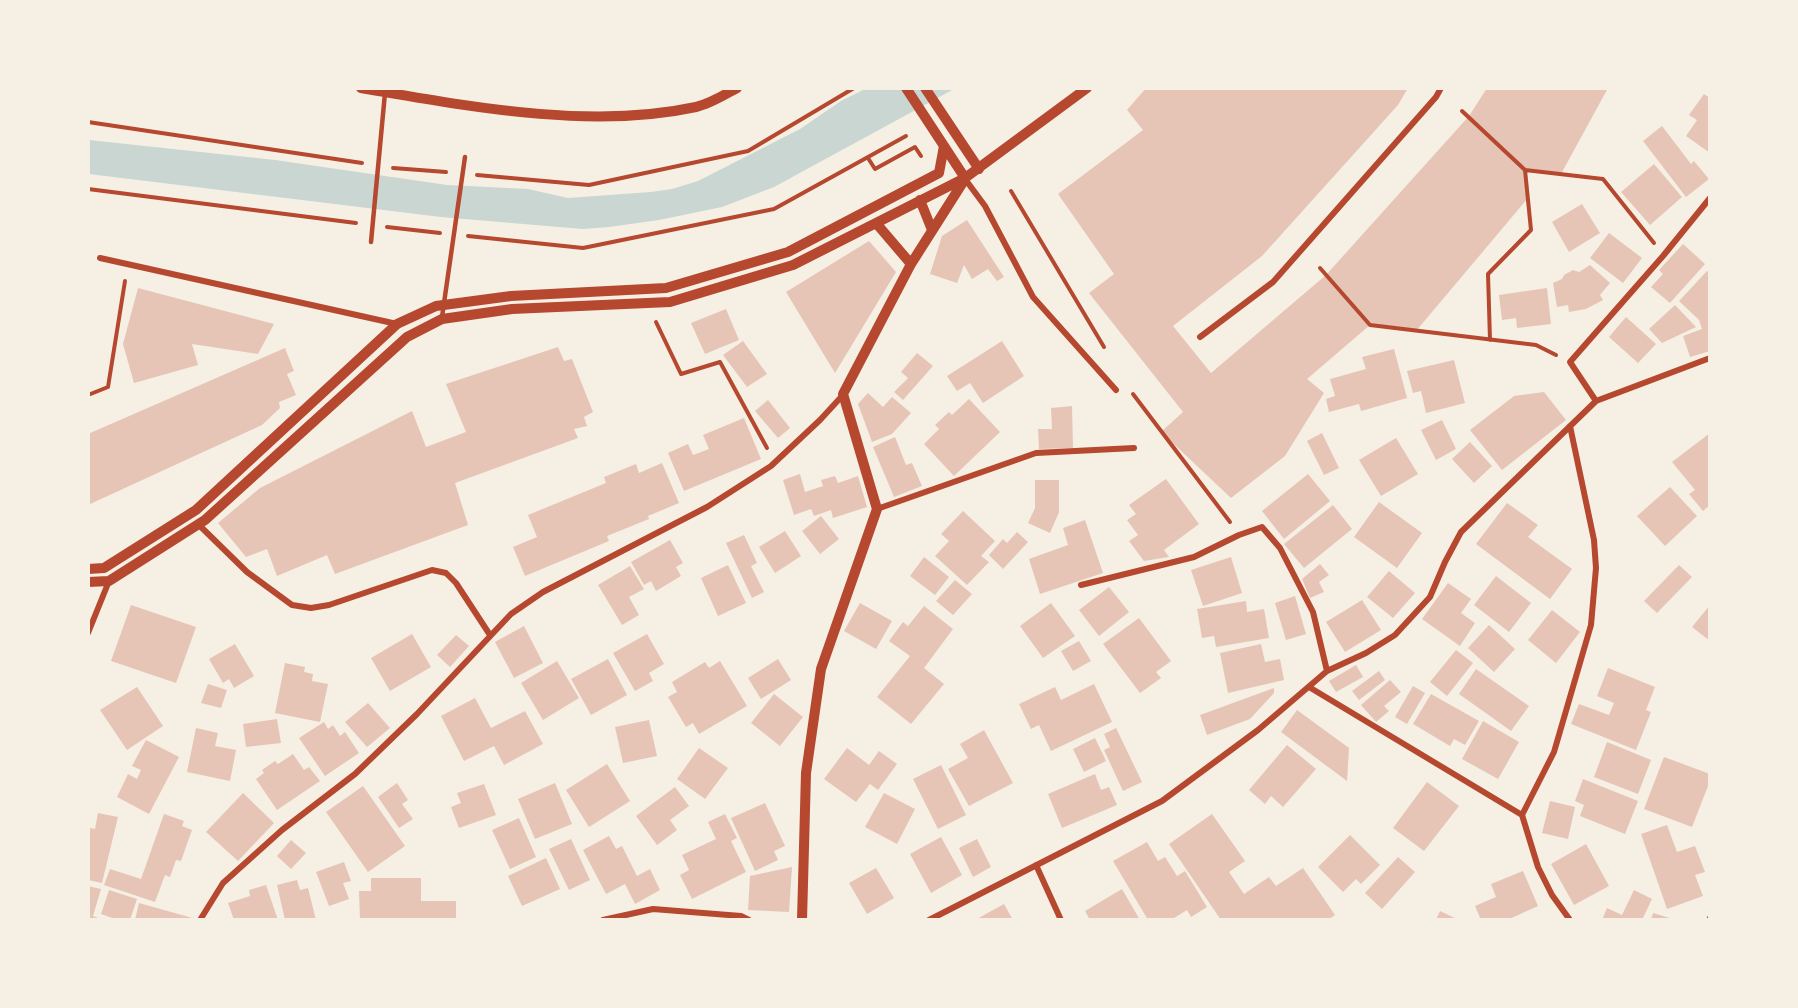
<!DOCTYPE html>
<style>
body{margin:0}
#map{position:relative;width:1798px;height:1008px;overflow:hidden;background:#f6efe4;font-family:"PT Sans Narrow",sans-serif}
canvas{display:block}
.frame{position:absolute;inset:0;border:90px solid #f6efe4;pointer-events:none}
</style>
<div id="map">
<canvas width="1798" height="1008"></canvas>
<div class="frame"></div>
</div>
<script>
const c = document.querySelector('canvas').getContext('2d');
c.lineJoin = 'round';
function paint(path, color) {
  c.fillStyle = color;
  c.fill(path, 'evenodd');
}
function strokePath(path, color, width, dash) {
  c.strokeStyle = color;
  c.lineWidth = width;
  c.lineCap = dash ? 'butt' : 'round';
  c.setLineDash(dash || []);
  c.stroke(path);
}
const water = new Path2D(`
 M865,89H954L774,187L722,207L659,220L609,227L583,229L441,217L89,174V140L275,160L447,185L528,189L568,198L651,192L672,189L698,181L800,129L841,101Z`);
const building = new Path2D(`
 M1146,88H1408L1398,105L1262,256L1173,326L1211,373L1326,275L1469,116L1487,88H1608L1561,174L1525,170L1528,198L1416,331L1370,325L1307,379L1324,393L1285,456L1231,498L1161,432L1183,412L1089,293L1114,274L1058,194L1143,130L1127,110Z
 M1704,94L1710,98V153L1686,136L1697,120L1689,115Z
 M1662,126L1691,164L1694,161L1709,179L1686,197L1643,141Z
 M1654,164L1682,197L1650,225L1621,192Z
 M1582,204L1600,233L1569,252L1552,222Z
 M967,220L1004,277L997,281L988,269L972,279L964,265L957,283L930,274L942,236Z
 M1609,233L1642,258L1623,283L1590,258Z
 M869,241L896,272L835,373L786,292Z
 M1683,244L1705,264L1670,303L1651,287L1663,274L1659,270Z
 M1590,265L1610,283L1600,295L1603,300L1586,309L1569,312L1568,305L1557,307L1553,283L1562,279L1564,275L1573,270L1579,272Z
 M1707,271L1710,273V351L1690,357L1683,336L1702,329L1699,320L1679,301Z
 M138,288L274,324L258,354L192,344L198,365L134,383L123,344Z
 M1547,288L1551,324L1517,328L1516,318L1502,320L1499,295Z
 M1675,305L1696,327L1662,343L1649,329Z
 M726,309L739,340L705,354L691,323Z
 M1626,317L1656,344L1638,363L1609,337Z
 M743,341L767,374L747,387L723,355Z
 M1002,341L1024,376L983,403L970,383L957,391L947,376Z
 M558,347L564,361L572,359L593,412L584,417L587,426L574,429L578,438L455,483L468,525L335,574L327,555L277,576L267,549L246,557L218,523L260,488L412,411L426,447L466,432L446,384Z
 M285,348L294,371L287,374L296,395L279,402L280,408L262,425L88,505V434Z
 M1394,349L1407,398L1361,411L1359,404L1329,412L1326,399L1335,396L1330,379L1366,369L1362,357Z
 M917,353L933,366L903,400L894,392L908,378L901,372Z
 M1454,360L1465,403L1426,413L1421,391L1413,393L1407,371Z
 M1544,392L1566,420L1502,470L1470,430L1514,396Z
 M868,393L883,407L892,397L911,413L892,434L872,442L858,404Z
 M969,399L1000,432L954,476L924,444L939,429L935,425L949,412L952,415Z
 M768,400L790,428L778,438L755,411Z
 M1072,406L1073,448L1039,449L1038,429H1052L1051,408Z
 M744,418L761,459L684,491L668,453L688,444L693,455L709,449L703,435Z
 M1442,420L1456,449L1436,460L1421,430Z
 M1322,433L1339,468L1324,475L1307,441Z
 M1710,433V505L1703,511L1689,494L1695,490L1672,462Z
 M895,437L906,465L912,463L922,486L894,497L873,447Z
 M1396,438L1418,474L1381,496L1359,460Z
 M1470,442L1492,466L1474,483L1452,459Z
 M662,463L679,503L648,516L649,519L607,536L609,541L525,576L513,547L537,537L528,515L606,483L604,477L636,464L639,473Z
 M800,474L805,492L823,486L821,480L835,476L838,483L858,476L867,507L833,518L831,510L814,516L811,509L794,515L783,480Z
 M1308,474L1330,501L1284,539L1262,511Z
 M1166,479L1199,524L1164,550L1169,557L1144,561L1129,541L1138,535L1127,520L1136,514L1129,505Z
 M1035,480H1059V512L1050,533L1028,523L1035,508Z
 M1670,487L1697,516L1665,546L1637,516Z
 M1379,502L1422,533L1397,568L1354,537Z
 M1507,503L1538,525L1528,537L1572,569L1550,599L1476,544Z
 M1333,505L1352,529L1304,568L1284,544Z
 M963,511L995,541L981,556L989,562L967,585L935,556L949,541L941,534Z
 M821,516L839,539L820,554L802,531Z
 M1085,520L1103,573L1040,594L1029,559L1068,545L1063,528Z
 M785,531L801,556L775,573L759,547Z
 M1017,532L1028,542L1003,569L989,555L1003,539L1007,543Z
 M744,535L757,563L751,566L764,592L752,598L726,543Z
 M670,540L683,563L676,567L681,576L656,591L651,581L644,585L631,562Z
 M924,557L949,577L935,595L910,576Z
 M1231,557L1242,593L1203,606L1191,570Z
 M1320,564L1329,575L1319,582L1324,592L1310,598L1302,579Z
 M728,565L746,603L718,616L701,578Z
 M1679,565L1692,577L1657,613L1644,601Z
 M630,566L644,589L629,597L639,615L622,625L598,585Z
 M1389,571L1415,593L1393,618L1367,597Z
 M1496,576L1531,603L1509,632L1474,605Z
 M955,580L972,594L953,615L936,601Z
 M1448,583L1471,599L1461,613L1475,623L1460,646L1422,619Z
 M1109,587L1129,612L1099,636L1079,610Z
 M1295,596L1306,634L1286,640L1275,603Z
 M1362,600L1381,630L1345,652L1326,622Z
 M1246,601L1247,612L1264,609L1269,638L1216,647L1214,636L1202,638L1197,609Z
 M860,603L892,621L876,649L844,631Z
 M1051,603L1075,636L1043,658L1020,626Z
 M131,605L196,627L176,683L111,661Z
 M1710,605V641L1692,627Z
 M924,606L953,629L924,668L944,684L911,724L877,697L910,656L889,641L903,622L908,626Z
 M1552,610L1580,632L1556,663L1528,640Z
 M1139,618L1171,661L1156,672L1161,678L1140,693L1103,644Z
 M1489,625L1515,649L1494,672L1468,648Z
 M524,626L543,663L514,678L495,642Z
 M412,634L431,667L390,691L371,658Z
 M647,634L664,664L649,673L653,681L635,691L613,653Z
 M456,635L469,646L450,667L437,655Z
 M1079,641L1091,661L1073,671L1061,651Z
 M235,644L254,676L234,688L229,679L223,683L209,659Z
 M1261,644L1265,662L1280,659L1284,680L1228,693L1220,653Z
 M1456,650L1473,663L1447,696L1430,682Z
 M608,659L627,695L591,715L571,679Z
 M778,659L791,680L761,699L748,678Z
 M557,661L579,698L543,720L521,683Z
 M720,661L747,706L699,734L693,723L686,727L668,697L677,692L672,682L705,662L709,668Z
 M285,663L305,667L304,672L313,674L312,681L328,684L320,722L275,713Z
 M1356,665L1363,677L1336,692L1329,681Z
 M1608,668L1655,687L1646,710L1651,712L1636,750L1571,724L1579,704L1609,715L1614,703L1597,696Z
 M1476,669L1529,706L1511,731L1459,694Z
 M1379,671L1385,680L1359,700L1352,691Z
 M1390,680L1401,692L1384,706L1389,711L1376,722L1361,705Z
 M208,684L227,690L221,708L201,703Z
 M1094,684L1112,722L1051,751L1039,725L1031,729L1019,704L1055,687L1061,700Z
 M1413,686L1425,693L1407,724L1395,717Z
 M137,687L163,726L127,750L100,710Z
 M1274,688V693L1250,719L1207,735L1200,715Z
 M774,694L803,717L780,746L751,723Z
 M1431,694L1479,721L1465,745L1454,739L1450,746L1413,724Z
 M475,698L491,728L525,711L543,744L504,765L494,746L464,761L441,716Z
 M368,703L390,728L367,747L345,722Z
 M1297,710L1349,748L1347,781L1281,732Z
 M277,719L281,743L246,747L243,724Z
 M649,720L657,756L623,763L615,727Z
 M1483,721L1519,742L1498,779L1462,759Z
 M324,722L328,729L333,725L340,736L345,732L359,753L325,776L299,738Z
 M196,728L218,733L215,746L236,750L230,781L187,772Z
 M1116,728L1142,782L1123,791L1104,750L1110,747L1104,734Z
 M984,730L1013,783L969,806L948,769L968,758L960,744Z
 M1095,738L1106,761L1084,772L1073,749Z
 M146,740L179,757L149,814L117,797L128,774L137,779L141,770L132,766Z
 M1607,742L1651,760L1638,794L1594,777Z
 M1287,745L1316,769L1283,807L1271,796L1265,804L1249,790Z
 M699,748L728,768L705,799L677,779Z
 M847,748L869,765L879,751L897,764L878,790L870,784L856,802L824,779Z
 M293,754L304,770L309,767L320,781L277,810L256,779L264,773L262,770L275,761L278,764Z
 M1664,757L1710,774V781L1692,827L1644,809Z
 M607,764L630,801L589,827L566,790Z
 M941,765L966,815L938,829L913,779Z
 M1095,774L1101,790L1109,787L1117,805L1062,828L1048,794Z
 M1583,779L1638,801L1625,834L1580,816L1584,805L1575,801Z
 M1427,782L1459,806L1424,851L1393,828Z
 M397,783L408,800L402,804L413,819L399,828L378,797Z
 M555,783L572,824L535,839L518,799Z
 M484,784L496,815L459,828L451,807L461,803L457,793Z
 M363,786L405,846L368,872L326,812Z
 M675,787L689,806L670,820L677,830L657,845L636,816Z
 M243,793L274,823L238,861L206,832Z
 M884,793L915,809L897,844L865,827Z
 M1550,801L1575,807L1568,839L1542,833Z
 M765,803L785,846L774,851L778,860L755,871L731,818Z
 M98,813L118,817L102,883L88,880V834L90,828L95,829Z
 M164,814L184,821L182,826L192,830L181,861L176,860L170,877L165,875L155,902L104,885L110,869L141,879Z
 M725,814L737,838L731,841L746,872L692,899L680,875L689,870L682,855L716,839L708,822Z
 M1212,814L1245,861L1229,872L1244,894L1269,877L1276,886L1303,868L1335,915L1328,920H1221L1169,844Z
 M519,818L536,857L510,869L492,830Z
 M1667,825L1677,852L1695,846L1705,872L1695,875L1703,896L1667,909L1641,834Z
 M1350,835L1380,865L1361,884L1356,879L1343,892L1318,867Z
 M609,836L616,849L622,846L637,876L650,869L660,890L635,904L625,884L606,894L583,850Z
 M941,837L962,875L931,893L910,854Z
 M571,839L590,880L569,890L549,849Z
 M977,839L991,867L973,877L959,848Z
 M291,840L306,853L291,869L277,856Z
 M1147,842L1158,861L1165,857L1177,876L1185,871L1207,907L1191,917L1187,910L1171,920H1148L1113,861Z
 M1586,844L1609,886L1574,905L1551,864Z
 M1398,857L1415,872L1382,909L1365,893Z
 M546,858L560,889L522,906L508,876Z
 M344,862L351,881L343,883L349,899L329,906L316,872Z
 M792,867L789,912L748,910L750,876Z
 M876,868L894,898L867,914L849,883Z
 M1523,871L1538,906L1507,920H1481L1475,906L1496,897L1491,884Z
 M371,878H421V901H456V919L360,920L359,891H371Z
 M297,880L300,890L308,888L316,920H285L277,885Z
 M266,885L278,920H234L228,903L250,896L249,890Z
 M88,886L101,889L93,916L103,920H88Z
 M1122,889L1140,920H1090L1085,911Z
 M109,890L137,899L130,920H118L101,914Z
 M1634,890L1652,899L1642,920H1602L1607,908L1622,915Z
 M139,903L196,919V920H135Z
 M1004,904L1013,920H975Z
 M1440,911L1459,920H1436Z
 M1653,913L1673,919V920H1651Z`);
const path = new Path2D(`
 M1462,111L1525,170L1531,230L1488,274L1490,340
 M88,122L362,163
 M868,158L875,169L915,147L921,156
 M393,168L446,172
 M1525,170L1603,179L1654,243
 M477,175L589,185L748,151L854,88
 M88,189L356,223
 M1011,191L1104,347
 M387,227L440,233
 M468,236L583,248L774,209L906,136
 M1320,268L1370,325L1536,345L1556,355
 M656,322L681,374L720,362L767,448
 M1133,394L1230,522
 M88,395L108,387L125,281`);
const service = new Path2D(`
 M371,242L385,93
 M442,317L465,157`);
const minor = new Path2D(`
 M965,179L985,206L1033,297L1116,390
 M100,258L397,324
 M1200,337L1273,282L1436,97L1441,88
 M1596,401L1570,362L1663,256L1710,198
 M877,509L1036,453L1134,448
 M198,524L247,572L292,605L311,608L329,605L432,570L446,573L456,583L490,635
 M1081,585L1194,557L1239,535L1262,527L1280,548L1313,612L1327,671
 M88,633L109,581
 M1309,687L1522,815L1538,867L1552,895L1570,920
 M1522,815L1554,752L1591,625L1596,568L1594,540L1570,426
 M1036,865L1061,920
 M200,920L223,883L282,830L355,774L417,714L511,614L543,592L707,507L771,466L820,420L843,395
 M603,920L653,909L741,916L749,920
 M929,920L1162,801L1258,730L1327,671L1366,653L1395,635L1430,597L1445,562L1461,532L1596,401L1710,358
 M1709,920L1710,918`);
const tertiary = new Path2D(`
 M361,88C467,106 590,130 696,107C710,104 724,95 737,88
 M906,88L965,178
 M925,88L979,169
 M920,200L932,230
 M876,223L911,264
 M88,569L104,568L196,510L397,324L436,306L511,296L666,288L788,252L939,173L944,146
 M88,582L109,581L205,520L407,337L442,319L512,309L670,302L793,265L965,178L1087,88
 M802,920L806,773L821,669L877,509L843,394L911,264L965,179`);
paint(water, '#c9d6d2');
paint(building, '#e6c5b7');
strokePath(path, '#b5482f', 4);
strokePath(service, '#b5482f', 4.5);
strokePath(minor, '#b5482f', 6);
strokePath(tertiary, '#b5482f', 10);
</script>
